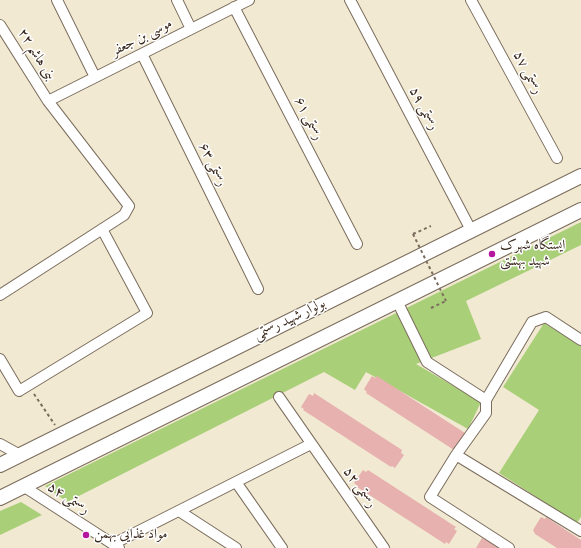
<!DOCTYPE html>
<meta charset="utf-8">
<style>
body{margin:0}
canvas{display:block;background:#f2e9d2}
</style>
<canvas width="581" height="548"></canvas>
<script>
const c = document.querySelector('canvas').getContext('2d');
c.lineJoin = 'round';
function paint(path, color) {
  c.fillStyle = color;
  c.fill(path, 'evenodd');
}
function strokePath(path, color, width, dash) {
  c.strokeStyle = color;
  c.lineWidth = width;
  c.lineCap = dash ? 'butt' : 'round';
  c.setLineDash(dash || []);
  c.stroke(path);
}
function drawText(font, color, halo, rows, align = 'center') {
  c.font = font + ' "IM FELL Double Pica",Amiri,serif';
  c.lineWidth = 3;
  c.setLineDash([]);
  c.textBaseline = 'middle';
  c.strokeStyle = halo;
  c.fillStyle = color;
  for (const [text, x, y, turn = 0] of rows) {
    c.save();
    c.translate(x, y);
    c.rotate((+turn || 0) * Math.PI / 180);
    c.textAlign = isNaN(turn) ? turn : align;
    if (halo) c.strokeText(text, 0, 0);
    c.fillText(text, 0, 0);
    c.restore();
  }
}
const green = new Path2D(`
 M581,222V245L466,301L481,339L416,364L481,402L468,429L366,372L355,390L324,372L67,502L45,486Z
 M544,323L581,346V517L577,523L499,473L539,410L503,387Z
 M21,502L42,515L0,535V511Z`);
const building = new Path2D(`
 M372,376L375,378L377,376L465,433L464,435L467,437L454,450L366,393L367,392L364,389Z
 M314,393L402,450L401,453L404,455L395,468L392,466L391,467L303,410L304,409L301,407L309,394L313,396Z
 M363,470L366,472L368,470L456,527L454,529L457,531L449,544L446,542L445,544L357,487L358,486L354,483Z
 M541,517L545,519L546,517L581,540V548H557L535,534L533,530Z
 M482,538L486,540L487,538L503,548H476Z`);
const path = new Path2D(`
 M413,234L431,226
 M431,308L446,301
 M34,394L55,425`);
const street = new Path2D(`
 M57,0L95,77
 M177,0L191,29
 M350,0L471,230
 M471,0L557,158
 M234,7L357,244
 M0,25L48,101L129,206L124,215L0,295
 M142,54L258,289
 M48,101L249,0
 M397,301L427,362L486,400L532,322L546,317L581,340
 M0,359L19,391L147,313L102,229
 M279,397L384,548
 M486,400V413L456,455L430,497L509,548
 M0,444L20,455
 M456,455L581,531
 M236,482L282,548
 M23,486L119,548
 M179,511L236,548
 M113,544L311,444`);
const secondary = new Path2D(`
 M0,465L581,176
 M0,498L581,210`);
const pathBridge = new Path2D(`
 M413,234L446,301`);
const markers = [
 [492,254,4,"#b5179e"],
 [86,535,4,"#b5179e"]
];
const streetNames = [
 ["موسی بن جعفر",142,38,-27],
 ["بنی هاشم ۲۲",36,55,58],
 ["رستمی ۵۷",527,73,62],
 ["رستمی ۵۹",423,109,62],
 ["رستمی ۶۱",308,119,63],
 ["رستمی ۶۳",212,165,64],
 ["بولوار شهید رستمی",290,320,-26],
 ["رستمی ۵۲",359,488,55],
 ["رستمی ۵۴",68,499,33]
];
const poiNames = [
 ["ایستگاه شهرک",500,246],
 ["شهید بهشتی",500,262],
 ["مواد غذایی بهمن",94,535]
];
paint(green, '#aacf79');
paint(building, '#e6b1ae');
strokePath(street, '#7b6d5d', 12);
strokePath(secondary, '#7b6d5d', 16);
strokePath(path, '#7b6d5d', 2, [3, 3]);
strokePath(street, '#fff', 10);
strokePath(secondary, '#fff', 14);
strokePath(pathBridge, '#7b6d5d', 2, [3, 3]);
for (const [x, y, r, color] of markers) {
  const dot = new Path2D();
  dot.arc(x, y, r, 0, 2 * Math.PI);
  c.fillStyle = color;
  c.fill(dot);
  strokePath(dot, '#fff', 1.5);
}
drawText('14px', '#3b2a1e', '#fff', streetNames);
drawText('14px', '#3b2a1e', '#fff', poiNames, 'left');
</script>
